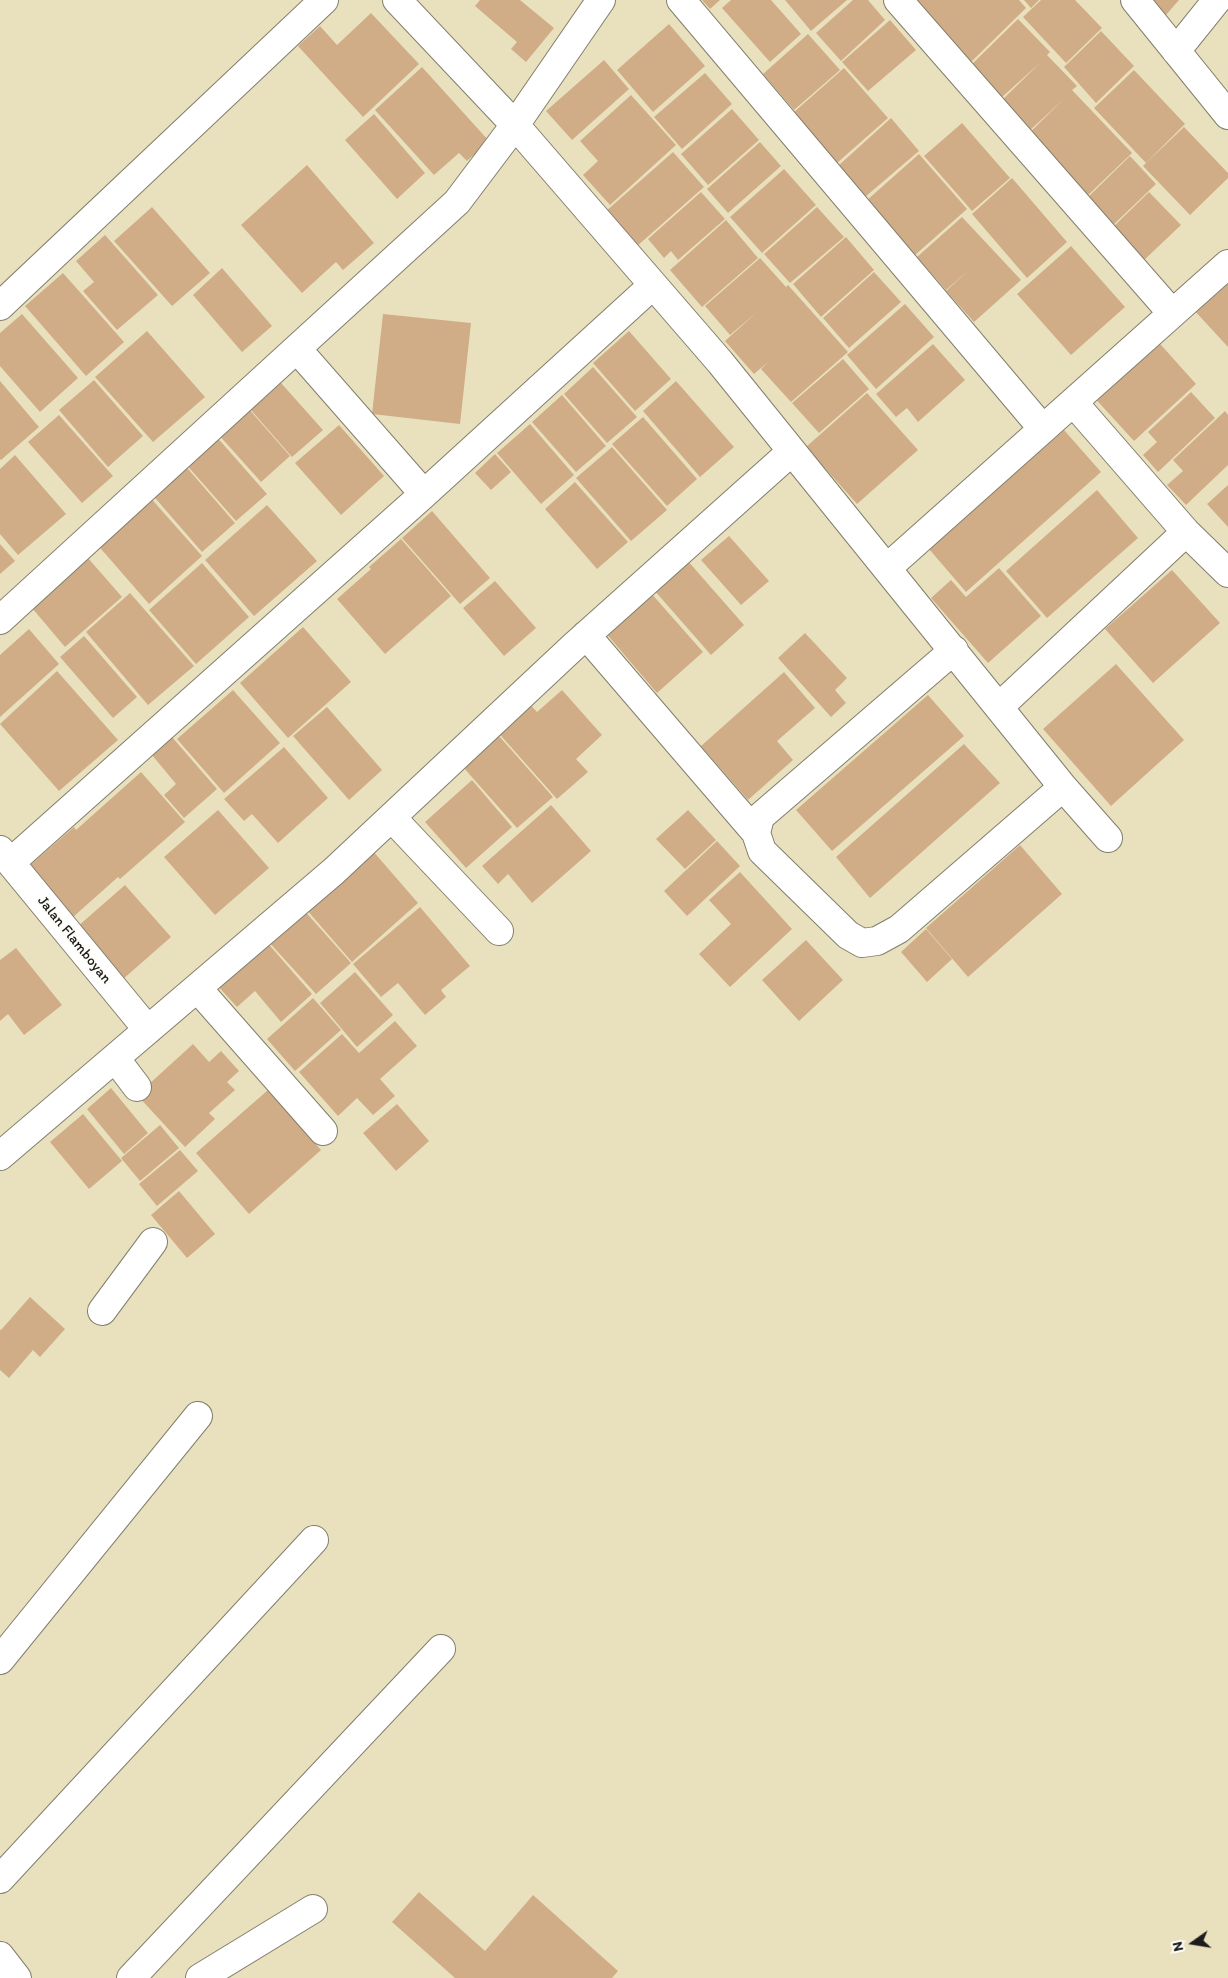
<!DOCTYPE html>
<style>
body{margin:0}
#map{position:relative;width:1228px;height:1978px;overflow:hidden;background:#e9e1be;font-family:Itim,sans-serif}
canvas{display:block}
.north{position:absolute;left:1168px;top:1918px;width:50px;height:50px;-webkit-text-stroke:4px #fdfcf7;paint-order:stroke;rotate:257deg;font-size:14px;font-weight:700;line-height:20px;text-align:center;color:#1c1c1c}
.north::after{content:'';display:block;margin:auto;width:18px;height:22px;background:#1c1c1c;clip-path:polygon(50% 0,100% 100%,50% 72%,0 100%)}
</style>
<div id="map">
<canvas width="1228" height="1978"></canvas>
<div class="north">N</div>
</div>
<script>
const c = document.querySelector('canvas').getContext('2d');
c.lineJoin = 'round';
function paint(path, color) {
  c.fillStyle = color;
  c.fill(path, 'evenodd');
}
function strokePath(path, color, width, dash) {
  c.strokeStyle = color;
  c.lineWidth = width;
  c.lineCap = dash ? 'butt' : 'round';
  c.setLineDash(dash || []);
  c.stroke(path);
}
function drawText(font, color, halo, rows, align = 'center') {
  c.font = font + ' Itim,sans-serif';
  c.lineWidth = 4.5;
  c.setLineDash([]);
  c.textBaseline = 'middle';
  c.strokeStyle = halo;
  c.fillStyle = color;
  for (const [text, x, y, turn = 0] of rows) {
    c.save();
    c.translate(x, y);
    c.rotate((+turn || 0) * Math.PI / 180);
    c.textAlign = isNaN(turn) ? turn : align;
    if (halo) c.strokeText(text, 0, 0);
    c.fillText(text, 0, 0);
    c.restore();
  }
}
const building = new Path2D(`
 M480,0H520L554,28L526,62L511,49L517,42L475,6Z
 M702,0H720L710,9Z
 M731,0H771L801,34L770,62L722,8Z
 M785,0H847L811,31Z
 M853,0H868L885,20L841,61L816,33Z
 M912,0H1019L1026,8L970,63Z
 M1024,0H1039L1031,8Z
 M1041,0H1075L1102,28L1066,63L1023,17Z
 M1148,0H1179L1166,15Z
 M371,13L419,64L363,117L298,46L320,26L337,45Z
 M1018,19L1050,52L1047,55L1077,86L1072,90L1132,153L1084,199L1025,137L1064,99L1028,132L1000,102L1041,62L1001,98L970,66Z
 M890,20L916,50L868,91L842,62Z
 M669,24L705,66L653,112L617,70Z
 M1101,31L1134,66L1096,103L1064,67Z
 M808,34L840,70L794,110L763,74Z
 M604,60L629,89L572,140L546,111Z
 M422,67L489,141L467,161L459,153L434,175L375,110Z
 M844,68L888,118L837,163L793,113Z
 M1134,70L1185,124L1146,163L1094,108Z
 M705,73L732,104L682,149L654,117Z
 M631,95L676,145L610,205L583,175L598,161L580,141Z
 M732,109L759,140L708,185L681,154Z
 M374,114L425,173L397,199L345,140Z
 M891,118L919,151L865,197L838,166Z
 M962,123L1010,178L972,211L924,156Z
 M1184,127L1228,173V178L1190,215L1143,166Z
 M760,142L781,166L728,213L707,189Z
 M673,152L704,187L636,247L605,212Z
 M919,154L967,209L914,256L866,201Z
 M1130,156L1156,184L1110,228L1084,201Z
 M307,165L374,243L343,270L336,262L302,293L241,225Z
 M784,169L816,205L762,253L730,217Z
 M1012,178L1067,242L1027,278L972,214Z
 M701,192L725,219L678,260L671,251L664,258L648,239Z
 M1149,192L1181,225L1141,263L1110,230Z
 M152,207L210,273L172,306L114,241Z
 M817,207L844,237L790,283L764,254Z
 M962,217L1021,280L974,322L946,291L970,269L946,290L917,257Z
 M726,220L758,258L702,307L670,270Z
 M105,235L158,295L117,330L83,291L94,282L76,261Z
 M846,237L874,270L821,317L793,284Z
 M1071,246L1125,307L1071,355L1017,294Z
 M760,258L786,287L788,285L848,352L791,402L761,369L768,362L754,374L725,341L757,312L730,335L705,306Z
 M222,268L272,326L242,352L193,295Z
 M874,272L901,302L849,348L823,318Z
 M63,273L124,342L86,376L25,306Z
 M1228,279V347L1193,309Z
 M905,304L934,337L876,389L847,355Z
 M22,314L78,378L40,412L0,366V333Z
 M383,314L471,323L460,424L372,414Z
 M147,331L205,397L153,442L95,377Z
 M629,331L671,379L635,411L593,363Z
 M1153,336L1196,384L1134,441L1091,394Z
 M933,344L965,380L918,422L907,408L896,417L876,394Z
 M843,359L869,389L819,433L792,403Z
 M593,367L637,417L607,443L564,394Z
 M94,380L143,436L108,467L59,410Z
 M0,381L39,427L1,460L0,459Z
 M676,381L734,447L700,477L643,411Z
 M281,383L323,430L292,457L251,410Z
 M1191,392L1215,418L1158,472L1143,455L1157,442L1148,432Z
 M867,393L918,450L857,504L806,447Z
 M562,395L606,446L576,472L532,422Z
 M248,408L290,456L261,482L218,434Z
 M1225,411L1228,415V465L1186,505L1167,485L1183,471L1173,460Z
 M59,415L113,476L82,503L28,442Z
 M643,417L697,479L667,506L612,444Z
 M530,424L574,475L541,504L497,453Z
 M339,425L384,476L341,515L295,463Z
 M1064,430L1101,472L966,592L929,549Z
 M215,435L267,494L236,521L184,462Z
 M612,447L667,510L631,541L576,478Z
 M495,454L511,472L491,490L475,473Z
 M15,455L66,514L18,555L0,534V469Z
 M182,462L235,523L202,552L149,491Z
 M575,482L628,542L597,569L545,509Z
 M1228,485V527L1207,504Z
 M1097,490L1138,538L1047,618L1006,571Z
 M148,495L202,556L149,604L95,542Z
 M267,505L317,561L254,616L205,560Z
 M432,511L490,578L460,604L402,538Z
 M729,536L769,581L741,605L701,560Z
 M401,539L451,596L385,654L337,599L371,569L369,567Z
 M0,544L15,561L0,574Z
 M88,558L122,597L65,647L32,608Z
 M687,560L744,625L711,655L654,590Z
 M202,563L249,617L196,664L149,610Z
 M999,568L1041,616L988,663L931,598L951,580L966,597Z
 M1172,570L1220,623L1153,683L1105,629Z
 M495,581L536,628L504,656L463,608Z
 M650,592L703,652L657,693L604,631Z
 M130,593L194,666L148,705L86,632Z
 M303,627L351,682L288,738L240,683Z
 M29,629L59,664L0,717V655Z
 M805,633L847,678L835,690L846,703L831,717L778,658Z
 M84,636L137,697L113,718L60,657Z
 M1116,664L1184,740L1111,806L1043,729Z
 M57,671L118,740L59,791L0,724Z
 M784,672L815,708L777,741L793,760L748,800L701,746Z
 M233,690L280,743L224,793L177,739Z
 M562,690L602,735L576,759L588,772L557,799L495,729L527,701L537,712Z
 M928,695L964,736L832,851L796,810Z
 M327,707L382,770L349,800L293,736Z
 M499,736L553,797L517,828L463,767Z
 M172,737L217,789L184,818L164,795L176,784L152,755Z
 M964,744L1000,783L870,898L836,857Z
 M284,747L328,798L278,843L252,814L244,821L224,799Z
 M141,772L185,822L120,879L118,877L72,918L28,867L74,827L76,830Z
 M472,780L512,827L466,868L425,822Z
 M551,805L591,851L532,903L508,874L498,884L482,866Z
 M218,810L269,868L215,915L164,857Z
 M688,810L716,840L685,869L656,839Z
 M717,841L740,866L687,916L664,891Z
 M1020,845L1062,894L968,977L926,928Z
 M372,850L418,903L352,962L306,909Z
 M740,872L792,929L730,987L699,954L731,924L709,900Z
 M125,885L171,937L122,980L77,927Z
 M420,907L470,966L441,990L446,997L425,1015L398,983L381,997L353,964Z
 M303,909L351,963L316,994L268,941Z
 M926,929L952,959L927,982L901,952Z
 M265,940L312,994L281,1022L255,991L237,1007L216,984Z
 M806,940L843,980L799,1021L762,980Z
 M16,948L62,1005L24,1035L8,1014L0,1021V960Z
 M355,972L393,1015L357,1047L320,1003Z
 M313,998L341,1030L295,1071L267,1039Z
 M395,1021L417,1046L380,1079L395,1096L373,1115L357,1098L338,1116L299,1072L342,1034L359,1053Z
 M193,1044L209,1062L221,1051L239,1071L227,1082L235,1090L209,1113L215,1119L185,1147L137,1095Z
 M111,1088L148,1133L124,1154L87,1109Z
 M268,1090L321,1150L249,1214L196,1153Z
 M397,1104L429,1141L396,1171L363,1133Z
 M83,1114L122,1161L89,1189L50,1142Z
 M160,1125L179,1148L140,1181L121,1158Z
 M180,1150L198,1171L157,1206L139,1184Z
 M179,1191L215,1234L187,1258L151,1215Z
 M30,1297L65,1329L40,1357L33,1350L9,1378L0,1370V1329L1,1330Z
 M419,1892L485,1951L533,1895L618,1971L612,1978H455L392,1922Z`);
const minor = new Path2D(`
 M397,0L515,125L720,362L1063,787L899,929L877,941L862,943L848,935L762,851L756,833L760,817L954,650
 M681,0L1043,429
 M898,0L1172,313
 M1135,0L1228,115
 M1176,51L1217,0
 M0,306L324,0
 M297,349L424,494
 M1073,402L1186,532L1228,573
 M887,568L1228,264
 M0,620L457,202L515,125L601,0
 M586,635L756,833
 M1000,706L1186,532
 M1063,787L1108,838
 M392,818L499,931
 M0,850L148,1030
 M11,862L424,494L653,285
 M198,989L323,1131
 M115,1058L137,1087
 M0,1156L334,871L573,647L791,452
 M102,1311L153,1242
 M0,1660L198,1416
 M0,1879L314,1540
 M0,1956L17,1978
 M131,1978L441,1649
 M200,1978L313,1909`);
const streetNames = [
 ["Jalan Flamboyan",74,940,51]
];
paint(building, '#d0ad87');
strokePath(minor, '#827e6d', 30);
strokePath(minor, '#fff', 28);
drawText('15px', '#1c1c1c', '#fdfcf7', streetNames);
</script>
